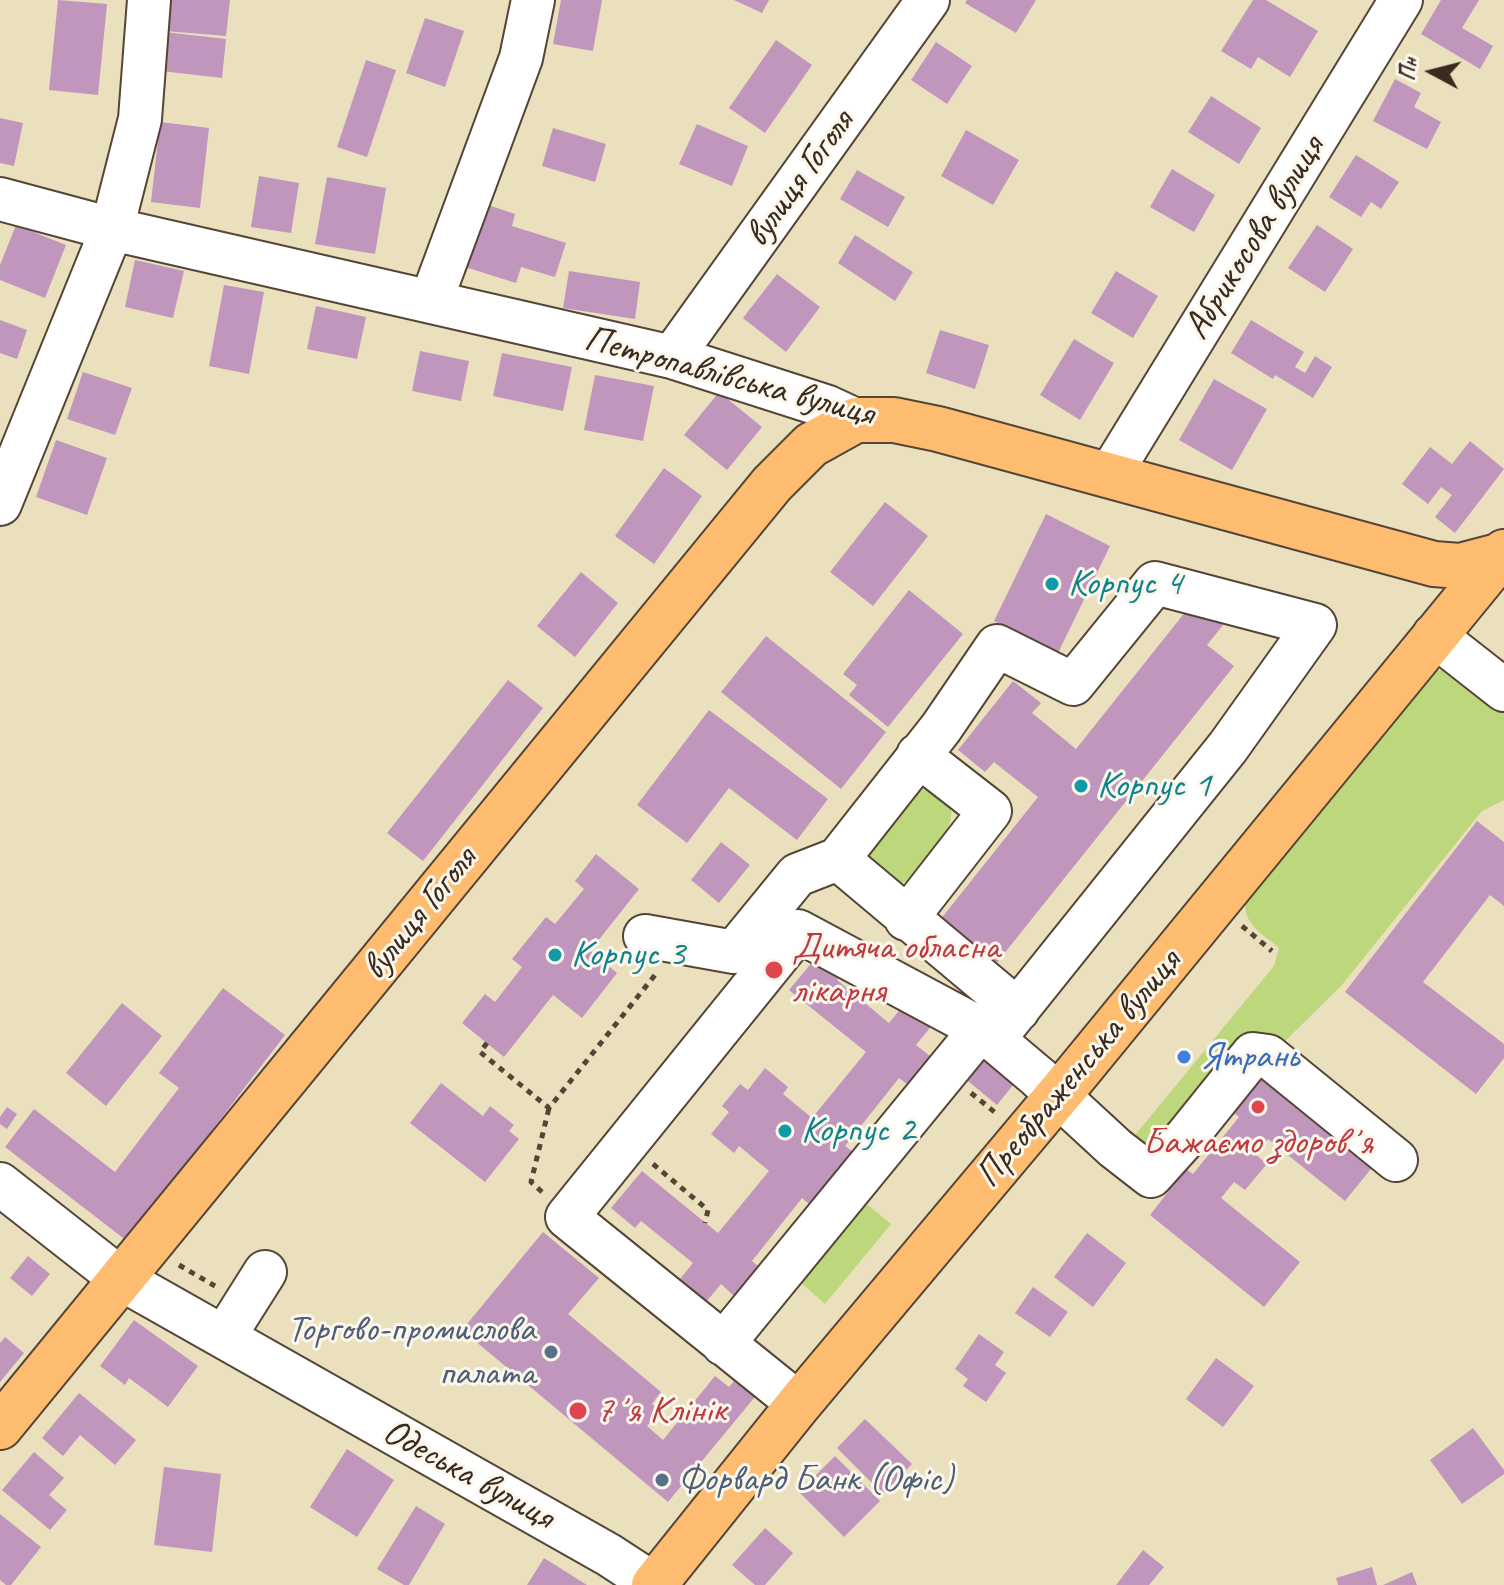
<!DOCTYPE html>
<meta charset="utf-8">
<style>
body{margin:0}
#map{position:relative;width:1504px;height:1585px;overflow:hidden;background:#eae0bd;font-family:Caveat,sans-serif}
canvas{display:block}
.north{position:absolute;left:1392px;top:32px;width:80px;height:80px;-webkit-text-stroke:6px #fbf7ec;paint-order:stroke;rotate:277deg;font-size:22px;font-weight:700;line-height:32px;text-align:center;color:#3b2a1e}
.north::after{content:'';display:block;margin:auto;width:28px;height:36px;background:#3b2a1e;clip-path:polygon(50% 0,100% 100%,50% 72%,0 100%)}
</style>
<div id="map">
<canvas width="1504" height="1585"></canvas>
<div class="north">Пн</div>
</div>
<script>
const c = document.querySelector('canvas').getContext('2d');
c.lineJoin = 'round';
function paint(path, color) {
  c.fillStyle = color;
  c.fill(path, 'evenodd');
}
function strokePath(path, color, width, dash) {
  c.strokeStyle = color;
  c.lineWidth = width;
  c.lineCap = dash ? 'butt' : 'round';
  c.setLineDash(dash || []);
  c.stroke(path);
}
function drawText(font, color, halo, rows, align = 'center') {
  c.font = font + ' Caveat,sans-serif';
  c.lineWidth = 6;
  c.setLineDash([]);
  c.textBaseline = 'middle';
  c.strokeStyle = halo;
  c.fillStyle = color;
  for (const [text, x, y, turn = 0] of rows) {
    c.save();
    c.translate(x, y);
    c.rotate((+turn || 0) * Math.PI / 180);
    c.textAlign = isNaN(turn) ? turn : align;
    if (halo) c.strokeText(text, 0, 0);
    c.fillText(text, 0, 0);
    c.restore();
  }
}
const green = new Path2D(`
 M1448,669L1504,701V800L1482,811L1341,986L1276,1050L1153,1150L1131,1140L1274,966L1279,948C1261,932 1241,924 1246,897L1431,672Z
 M918,789L938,791C942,795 949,801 950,806C958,827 925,871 907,881C901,884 895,883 888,883L868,860V847Z
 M857,1196L891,1224L825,1304L792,1275Z`);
const building = new Path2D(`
 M58,0L107,4L98,95L49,90Z
 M167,0H230L226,36L165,31Z
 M561,0H602L593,51L553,44Z
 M734,0H769L762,13Z
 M967,0H1036L1016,33L965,3Z
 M1253,0H1266L1318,31L1290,77L1258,57L1251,69L1221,51Z
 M1441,0H1479L1462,28L1493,46L1480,69L1421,34Z
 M425,18L464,31L445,87L406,73Z
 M165,32L226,39L222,78L161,71Z
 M776,40L812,65L765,133L729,108Z
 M936,42L972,66L947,104L911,80Z
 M366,60L396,70L367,157L337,147Z
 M1395,79L1421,93L1414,107L1441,122L1427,149L1373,121Z
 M1211,96L1261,128L1239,164L1188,132Z
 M0,118L23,123L14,166L0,163Z
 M160,122L209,128L200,208L151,202Z
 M697,124L748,146L732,186L679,164Z
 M553,128L606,144L595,182L542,166Z
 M966,130L1019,160L993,205L941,176Z
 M1356,155L1399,182L1381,209L1371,202L1361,217L1329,197Z
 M1172,169L1215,195L1194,232L1150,207Z
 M857,170L905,197L888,227L840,199Z
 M259,176L299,183L291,233L251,227Z
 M327,177L386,188L375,254L315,244Z
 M485,204L515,214L512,226L566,243L555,277L521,267L516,283L465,267Z
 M16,225L66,245L45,298L0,280V265Z
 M1317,225L1353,249L1325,292L1288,268Z
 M855,235L913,272L895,301L838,263Z
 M135,260L184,271L173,318L125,307Z
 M569,271L640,282L635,319L563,308Z
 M1116,271L1158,296L1133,338L1091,313Z
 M777,274L820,307L786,352L743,318Z
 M224,285L264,292L249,374L209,366Z
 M316,306L366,317L357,359L307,349Z
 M0,320L27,330L17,359L0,353Z
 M1251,320L1304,352L1295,367L1305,373L1315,356L1332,367L1313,398L1275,375L1273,379L1231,353Z
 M940,330L989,345L975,389L926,373Z
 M1074,339L1114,363L1080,420L1040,395Z
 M420,351L469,361L461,401L412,391Z
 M502,353L572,367L563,411L493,396Z
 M83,372L132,388L115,435L67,419Z
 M595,375L654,386L643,441L584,430Z
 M1214,379L1267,409L1232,470L1179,440Z
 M719,392L762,427L727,470L684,435Z
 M56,440L107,458L87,515L36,497Z
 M1470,441L1504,469L1455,533L1435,517L1452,495L1441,487L1428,504L1402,484L1430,447L1452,464Z
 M664,468L702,496L654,564L615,536Z
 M885,502L928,536L873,606L830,572Z
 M1046,514L1110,546L1058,653L994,621Z
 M581,572L618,603L575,657L537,626Z
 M909,590L963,634L888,727L849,695L857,685L843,674Z
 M1194,601L1223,625L1207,645L1234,666L991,970L936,925L1038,797L994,762L985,772L958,750L1013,681L1041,703L1032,713L1076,749Z
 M766,636L886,732L841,789L721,692Z
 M508,680L543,708L423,861L387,833Z
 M709,710L828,799L797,840L729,788L687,843L637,805Z
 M1477,821L1504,842V906L1490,895L1423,982L1504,1044V1058L1476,1094L1345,992Z
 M721,842L750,865L719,903L691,880Z
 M596,854L639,889L590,951L617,973L582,1018L553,995L504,1057L462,1023L485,994L495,1002L522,967L512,959L546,917L555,924L584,889L575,881Z
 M819,954L842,973L837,980L889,1023L906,1002L933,1024L916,1045L930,1056L907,1084L899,1078L845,1146L852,1151L809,1204L802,1198L752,1261L758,1266L734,1296L721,1284L702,1307L675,1285L693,1263L641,1221L635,1228L611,1208L642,1171L718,1233L769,1171L739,1146L734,1153L711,1134L729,1112L722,1106L740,1084L748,1090L765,1068L788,1087L783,1094L812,1118L866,1052L789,990Z
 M223,988L285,1035L127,1241L5,1147L34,1109L115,1172L179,1088L159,1073Z
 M122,1003L162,1036L106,1106L66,1073Z
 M978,1047L1017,1080L997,1105L957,1072Z
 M1272,1065L1383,1154L1345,1201L1268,1139L1255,1154L1267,1164L1245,1190L1234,1182L1221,1198L1300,1262L1264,1307L1150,1215L1186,1169L1193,1174L1239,1117L1234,1113Z
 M441,1083L483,1116L490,1106L514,1125L509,1131L519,1139L485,1182L410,1123Z
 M7,1107L17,1114L7,1129L0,1124V1117Z
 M543,1232L599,1278L568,1314L661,1392L652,1404L660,1411L647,1426L663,1440L715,1376L729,1387L739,1375L759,1392L668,1502L462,1330Z
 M1087,1233L1126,1263L1093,1307L1054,1277Z
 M28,1256L50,1274L32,1296L10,1278Z
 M1033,1287L1068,1312L1050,1337L1015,1313Z
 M134,1320L198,1366L168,1407L129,1378L125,1385L100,1366Z
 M979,1334L1004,1352L995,1365L1006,1373L986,1402L963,1386L968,1379L955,1369Z
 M5,1337L24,1353L0,1382V1343Z
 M1216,1358L1254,1386L1223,1427L1186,1399Z
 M79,1393L136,1440L115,1465L80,1435L63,1456L42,1438Z
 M865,1419L912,1464L883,1494L837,1448Z
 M1473,1428L1504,1470V1474L1462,1504L1430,1460Z
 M347,1449L394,1480L357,1537L310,1507Z
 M34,1452L64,1478L49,1495L67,1510L50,1530L2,1490Z
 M835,1456L880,1501L844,1537L799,1492Z
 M164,1467L221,1474L212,1552L154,1545Z
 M416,1506L445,1524L409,1585H404L377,1569Z
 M0,1514L41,1547L11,1585H6L0,1580Z
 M765,1528L793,1553L765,1585H755L732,1565Z
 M1143,1550L1164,1567L1149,1585H1116Z
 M544,1558L587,1585H527Z
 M1372,1567L1377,1585H1338L1336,1578Z
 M1412,1572L1417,1585H1383Z`);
const path = new Path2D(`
 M1242,926L1272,951
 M487,1043L480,1052L549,1108L655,975
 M971,1093L997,1114
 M653,1164L708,1210L705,1223
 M542,1192L531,1182L549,1108
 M179,1265L215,1286`);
const minor = new Path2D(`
 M0,199L112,229L672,357L828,407L856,420
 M431,301L521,58L533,0
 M672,357L928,0
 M1109,476L1401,0
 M0,504L112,229L140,119L149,0
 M1434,635L1504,690
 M838,859L1018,1010
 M906,919L990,811L918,755
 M645,936L734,952L797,875L838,859L941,728L997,646L1073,684L1155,583L1315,625L1228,747L993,1040
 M0,1184L121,1279L609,1555L655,1585
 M224,1337L265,1272
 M723,1344L981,1029
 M799,1404L567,1217L798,931L981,1029L1038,1077L1115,1148L1151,1176L1187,1136L1253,1054L1268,1056L1396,1160`);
const major = new Path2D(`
 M0,1427L772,484L811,445L856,420H894L938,429L1434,564L1460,566L1502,555
 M654,1585L799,1404L1076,1074L1504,552`);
const markers = [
 [1052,584,8,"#0f9aa8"],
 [1081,786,8,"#0f9aa8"],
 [555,955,8,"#0f9aa8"],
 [774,970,10,"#e0444e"],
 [1184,1057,8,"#3f7fe0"],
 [1258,1107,8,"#e0444e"],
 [785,1131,8,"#0f9aa8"],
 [551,1352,8,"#5c6f8a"],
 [578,1411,10,"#e0444e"],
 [662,1480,8,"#5c6f8a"]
];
const streetNames = [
 ["вулиця Гоголя",800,179,-54],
 ["Абрикосова вулиця",1255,238,-58],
 ["Петропавлівська вулиця",729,377,15],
 ["вулиця Гоголя",420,914,-51],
 ["Преображенська вулиця",1079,1069,-50],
 ["Одеська вулиця",468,1475,29]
];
const cultureNames = [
 ["Корпус 4",1068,584],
 ["Корпус 1",1097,786],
 ["Корпус 3",571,955],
 ["Корпус 2",801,1131]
];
const healthNames = [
 ["Дитяча обласна",792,948],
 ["лікарня",792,992],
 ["Бажаємо здоровʼя",1258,1143,"center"],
 ["7ʼя Клінік",596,1411]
];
const shopNames = [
 ["Ятрань",1200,1057]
];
const serviceNames = [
 ["Торгово-промислова",535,1330],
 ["палата",535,1374],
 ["Форвард Банк (Офіс)",678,1480,"left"]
];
paint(green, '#bcd77c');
paint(building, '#c096bd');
strokePath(minor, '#554536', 46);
strokePath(major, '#554536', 48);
strokePath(path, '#554536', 5, [6, 6]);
strokePath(minor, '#fff', 42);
strokePath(major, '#febc70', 44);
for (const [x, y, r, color] of markers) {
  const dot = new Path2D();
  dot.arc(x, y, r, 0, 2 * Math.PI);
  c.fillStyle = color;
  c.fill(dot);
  strokePath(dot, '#fbf7ec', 3);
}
drawText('38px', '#3b2a1e', '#fbf7ec', streetNames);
drawText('38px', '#0d838f', '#fbf7ec', cultureNames, 'left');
drawText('38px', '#be3a42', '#fbf7ec', healthNames, 'left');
drawText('38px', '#366cbe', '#fbf7ec', shopNames, 'left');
drawText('38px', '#4e5e75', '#fbf7ec', serviceNames, 'right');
</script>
